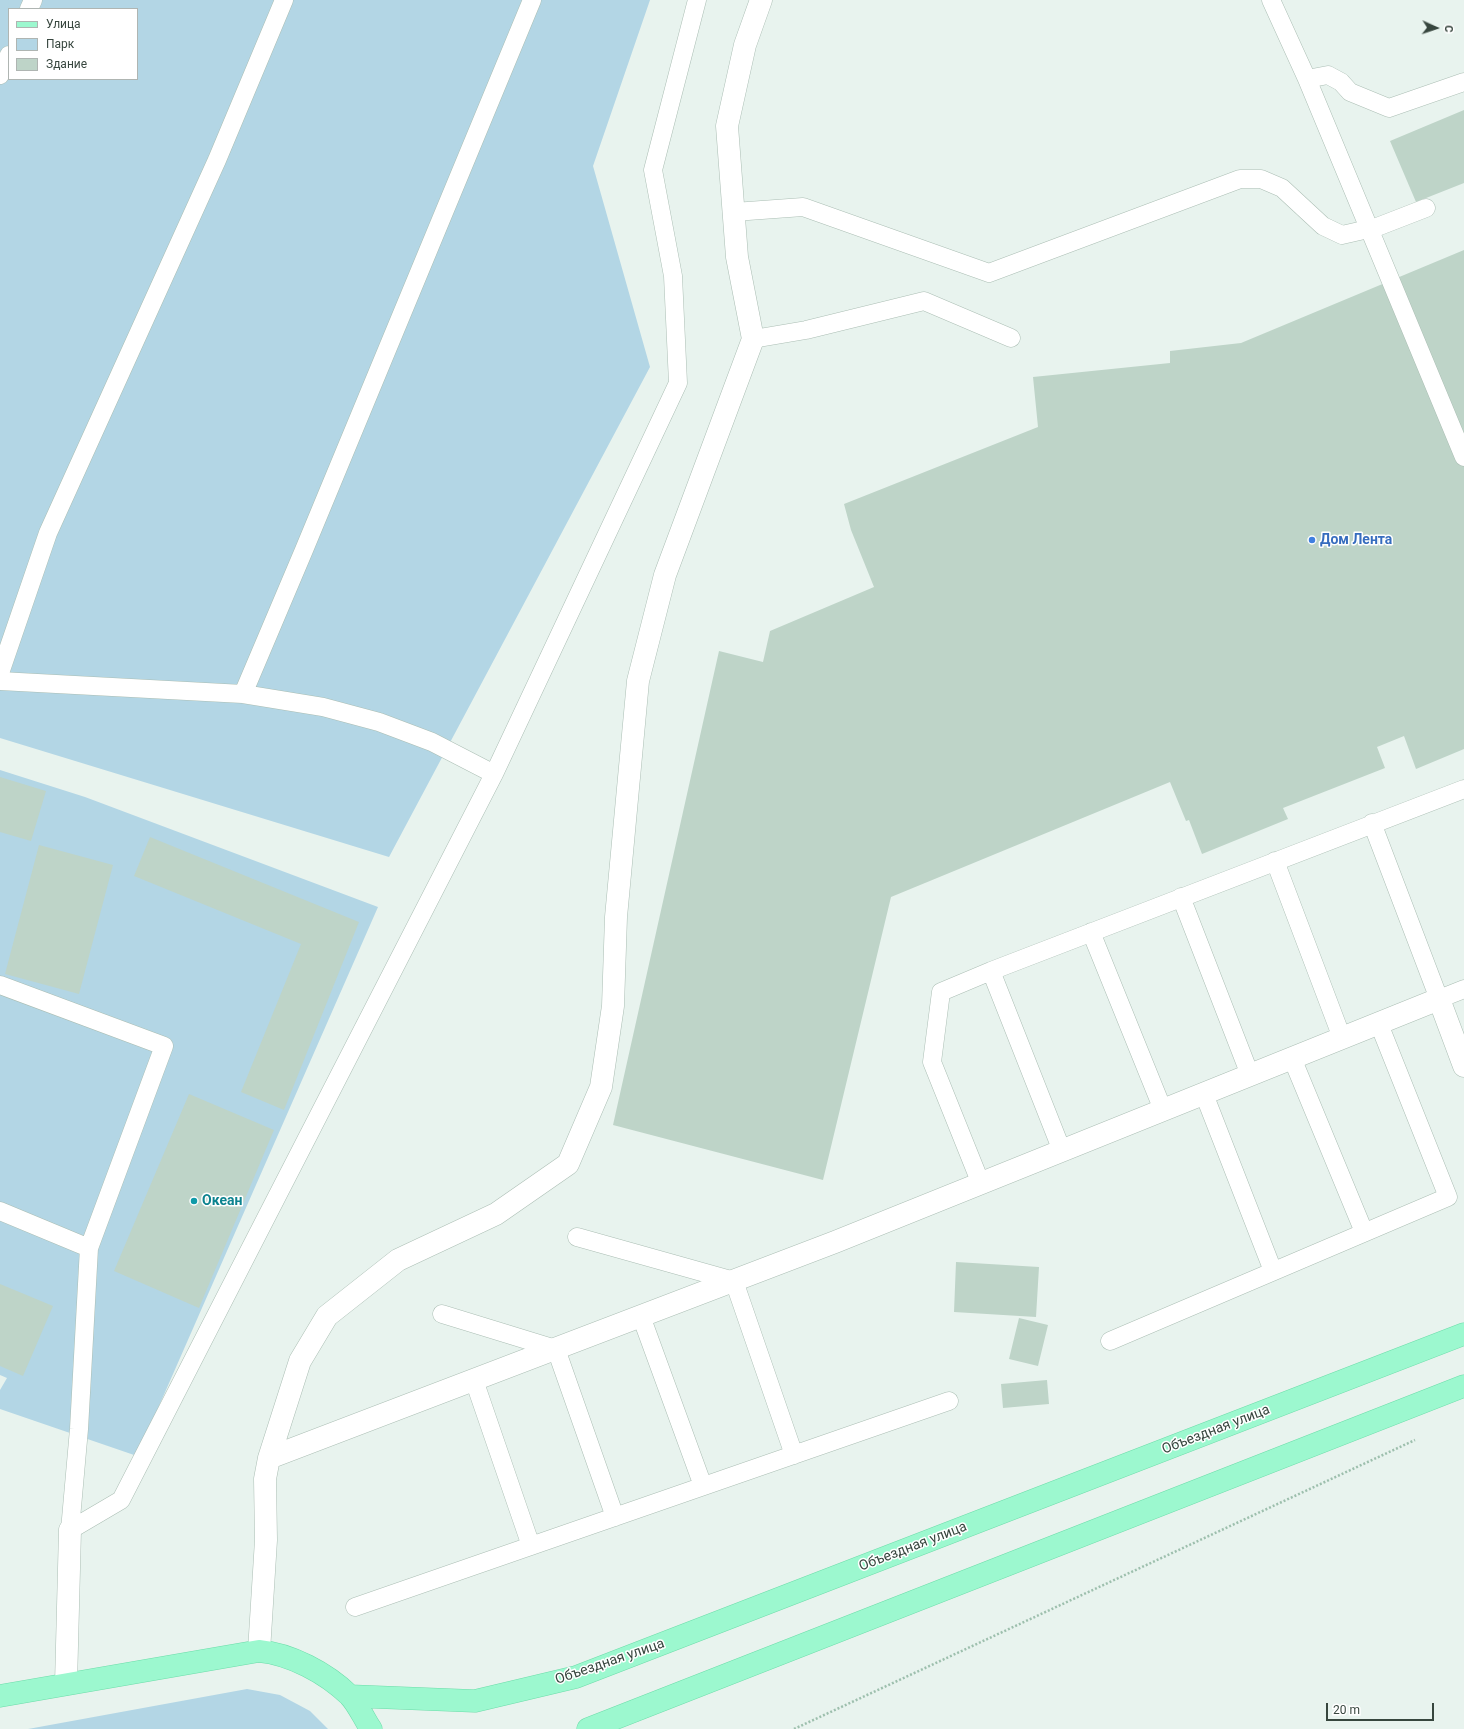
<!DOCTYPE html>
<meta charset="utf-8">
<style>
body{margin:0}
#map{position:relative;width:1464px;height:1729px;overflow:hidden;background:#e8f3ee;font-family:Roboto,sans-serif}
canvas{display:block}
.legend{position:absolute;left:8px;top:8px;width:130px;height:72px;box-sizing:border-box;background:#fff;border:1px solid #afb5b2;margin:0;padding:5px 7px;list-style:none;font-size:12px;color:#37463e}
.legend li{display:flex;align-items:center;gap:8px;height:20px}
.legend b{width:20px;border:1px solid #afb5b2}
.north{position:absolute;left:1416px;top:8px;width:40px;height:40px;-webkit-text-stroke:3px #fff;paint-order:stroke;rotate:93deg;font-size:11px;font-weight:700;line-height:16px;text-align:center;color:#37463e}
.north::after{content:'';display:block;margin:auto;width:14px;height:18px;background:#37463e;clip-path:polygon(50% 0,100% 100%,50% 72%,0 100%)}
.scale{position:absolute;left:1326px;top:1703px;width:108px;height:18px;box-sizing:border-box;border:2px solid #37463e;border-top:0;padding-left:5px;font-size:12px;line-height:14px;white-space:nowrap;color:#37463e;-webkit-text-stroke:3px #fff;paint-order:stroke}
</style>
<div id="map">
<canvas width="1464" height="1729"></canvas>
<ul class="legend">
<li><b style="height:5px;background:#9cf8cf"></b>Улица</li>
<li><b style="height:11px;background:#b3d6e5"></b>Парк</li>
<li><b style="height:11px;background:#bed4c8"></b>Здание</li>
</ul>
<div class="north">С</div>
<div class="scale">20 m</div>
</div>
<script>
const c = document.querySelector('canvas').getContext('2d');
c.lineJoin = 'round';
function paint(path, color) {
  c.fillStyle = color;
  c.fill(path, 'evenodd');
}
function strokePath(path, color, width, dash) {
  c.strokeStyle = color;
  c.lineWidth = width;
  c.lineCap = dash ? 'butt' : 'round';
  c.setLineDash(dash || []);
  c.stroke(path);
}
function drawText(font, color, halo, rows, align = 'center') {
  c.font = font + ' Roboto,sans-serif';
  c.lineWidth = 3;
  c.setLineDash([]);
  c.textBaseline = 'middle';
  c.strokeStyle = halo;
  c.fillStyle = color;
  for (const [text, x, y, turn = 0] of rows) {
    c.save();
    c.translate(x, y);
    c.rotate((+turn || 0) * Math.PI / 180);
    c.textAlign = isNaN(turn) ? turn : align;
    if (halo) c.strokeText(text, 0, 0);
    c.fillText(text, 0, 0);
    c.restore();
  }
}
const green = new Path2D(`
 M0,0H650L593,166L650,367L389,857L0,738ZM9,9H137V79H9Z
 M0,770L85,797L378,907L137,1456L0,1409V1390L7,1378L0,1375Z
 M247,1689L280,1695L310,1711L328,1729H28Z`);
const building = new Path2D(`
 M1464,110V183L1416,202L1390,141Z
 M1464,250V749L1416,769L1404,736L1377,747L1385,768L1283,808L1288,819L1202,854L1189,820L1186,821L1170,782L891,897L823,1180L613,1125L719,651L763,662L770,631L874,587L851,530L844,504L1038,427L1033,377L1170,363V351L1241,343Z
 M0,777L46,791L31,841L0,832Z
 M150,837L359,922L284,1110L241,1092L301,944L134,876Z
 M39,845L113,865L79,994L5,974Z
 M189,1094L274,1130L199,1308L114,1271Z
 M956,1262L1039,1267L1036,1317L954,1312Z
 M0,1284L53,1306L23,1376L0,1366Z
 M1019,1318L1048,1325L1038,1366L1009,1359Z
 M1047,1380L1049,1404L1003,1408L1001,1384Z`);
const path = new Path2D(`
 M794,1729L1415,1440`);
const service = new Path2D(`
 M1271,0L1307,79L1464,457
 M29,9L33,0
 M0,75L9,55
 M1307,79L1328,75L1341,82L1350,92L1389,108L1464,82
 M734,212L803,207L989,273L1240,179H1261L1282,188L1323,226L1342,235L1377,227L1426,208
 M753,339L806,330L924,301L1011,338
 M0,673L48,533L217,160L284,0
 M0,681L243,694L323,707L379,722L432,742L494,774
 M243,694L304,550L532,0
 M1372,823L1439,999L1464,989
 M1275,861L1342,1038
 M1181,897L1250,1075
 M1091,932L1163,1110
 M991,971L1062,1151
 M0,985L164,1046L89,1248
 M1292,1058L1364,1232
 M1204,1094L1273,1271
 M981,1184L932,1062L941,992L991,971L1464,789
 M0,1211L89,1248L79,1429L70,1530
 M577,1237L734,1281L794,1455
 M442,1314L556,1349L615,1517
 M641,1316L703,1486
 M1110,1341L1448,1197L1379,1024
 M474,1380L531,1546
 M70,1530L121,1500L494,774L678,383L673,276L653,170L697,0
 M355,1607L949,1401`);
const minor = new Path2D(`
 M269,1458L835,1242L1439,999L1464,1066
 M259,1651L266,1540L265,1479L269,1458L300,1361L327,1316L398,1260L496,1214L568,1164L601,1087L613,1006L616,917L638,681L665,575L753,339L737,257L727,126L745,45L761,0
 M66,1684L70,1530`);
const primary = new Path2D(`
 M0,1696L259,1651C291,1654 326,1673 349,1695C358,1704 364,1719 371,1729
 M350,1696L475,1701L576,1677L1464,1334
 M588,1729L1464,1386`);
const markers = [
 [1312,540,4,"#3f7fe0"],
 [194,1201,4,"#0f9aa8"]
];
const shopNames = [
 ["Дом Лента",1320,540]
];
const cultureNames = [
 ["Океан",202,1201]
];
const streetNames = [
 ["Объездная улица",1216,1430,-21],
 ["Объездная улица",913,1547,-21],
 ["Объездная улица",610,1662,-19]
];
paint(green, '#b3d6e5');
paint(building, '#bed4c8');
strokePath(service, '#abbeb4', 19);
strokePath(minor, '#abbeb4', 23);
strokePath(primary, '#6cdca9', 23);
strokePath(path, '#9dbfad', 2.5, [2, 2]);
strokePath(service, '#fff', 18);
strokePath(minor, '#fff', 22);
strokePath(primary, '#9cf8cf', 22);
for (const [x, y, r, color] of markers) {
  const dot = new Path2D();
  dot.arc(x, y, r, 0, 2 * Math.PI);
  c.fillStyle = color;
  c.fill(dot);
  strokePath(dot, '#fff', 1.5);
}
drawText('bold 14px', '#366cbe', '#fff', shopNames, 'left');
drawText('bold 14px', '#0d838f', '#fff', cultureNames, 'left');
drawText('14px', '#37463e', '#fff', streetNames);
</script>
